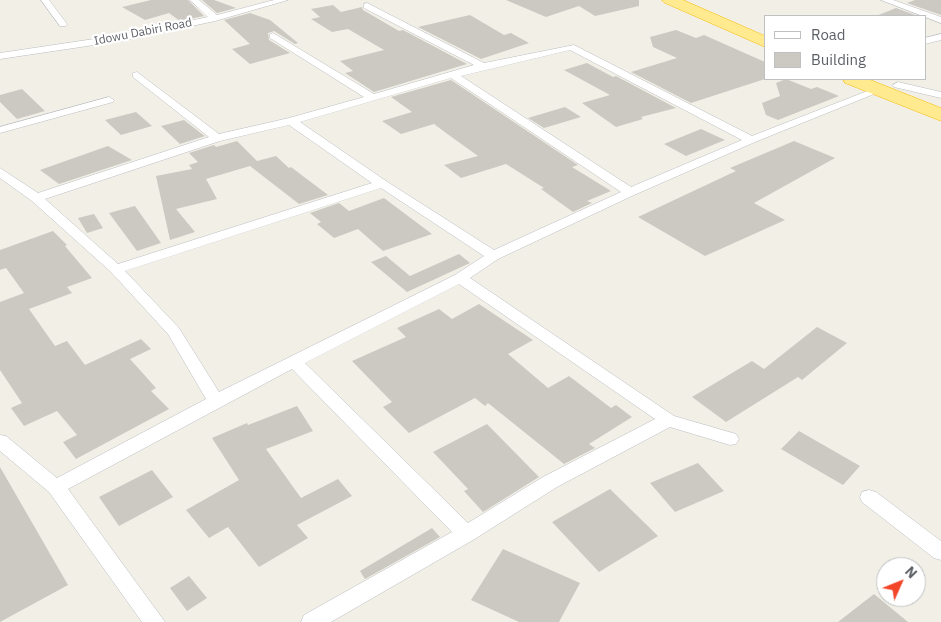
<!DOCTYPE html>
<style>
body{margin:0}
#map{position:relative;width:941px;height:622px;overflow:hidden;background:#f1efe6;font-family:"IBM Plex Sans",sans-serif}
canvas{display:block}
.legend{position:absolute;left:764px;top:15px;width:162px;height:65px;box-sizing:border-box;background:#fff;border:1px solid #bec0c2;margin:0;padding:6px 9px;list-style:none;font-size:15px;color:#5d6167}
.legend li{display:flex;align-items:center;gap:10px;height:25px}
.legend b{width:25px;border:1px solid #bec0c2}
.north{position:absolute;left:876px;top:557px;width:50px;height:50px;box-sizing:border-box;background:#fff;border:1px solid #bec0c2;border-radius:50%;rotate:46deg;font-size:14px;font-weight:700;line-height:20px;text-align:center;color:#5d6167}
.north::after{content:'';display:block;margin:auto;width:18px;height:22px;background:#f34629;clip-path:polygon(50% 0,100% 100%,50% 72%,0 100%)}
</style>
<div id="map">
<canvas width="941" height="622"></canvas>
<ul class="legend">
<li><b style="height:6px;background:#fff"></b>Road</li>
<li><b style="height:14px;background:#ccc9c3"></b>Building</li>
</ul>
<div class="north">N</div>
</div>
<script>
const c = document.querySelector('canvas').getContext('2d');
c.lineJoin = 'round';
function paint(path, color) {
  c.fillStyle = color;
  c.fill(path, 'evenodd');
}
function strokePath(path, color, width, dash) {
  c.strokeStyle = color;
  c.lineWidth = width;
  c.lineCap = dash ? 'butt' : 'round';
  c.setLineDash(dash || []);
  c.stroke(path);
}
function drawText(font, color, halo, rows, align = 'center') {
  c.font = font + ' "IBM Plex Sans",sans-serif';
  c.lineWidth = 4.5;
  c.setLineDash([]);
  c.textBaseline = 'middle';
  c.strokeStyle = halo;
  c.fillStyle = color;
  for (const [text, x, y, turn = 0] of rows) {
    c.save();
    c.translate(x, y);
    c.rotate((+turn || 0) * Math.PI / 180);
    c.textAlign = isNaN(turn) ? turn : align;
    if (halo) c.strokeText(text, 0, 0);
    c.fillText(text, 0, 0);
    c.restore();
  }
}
const building = new Path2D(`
 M151,0H188L204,16L180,21L169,13L145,20L122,7Z
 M202,0H214L236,8L217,13Z
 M506,0H639V6L595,16L579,6L546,17Z
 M915,0H941V15L907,3Z
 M333,5L341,12L362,7L363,10L399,31L403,30L467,64L374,92L345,73L353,71L340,61L384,50L348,29L332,32L311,19L320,17L311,9Z
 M896,8L918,16H876Z
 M250,13L270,20L298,43L295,44L274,31L268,33L269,40L290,53L250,64L232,49L250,44L224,20Z
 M470,15L504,35L511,33L529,43L481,59L418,27Z
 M676,30L696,38L704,35L765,62V79L691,103L631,72L677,58L653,47L650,37Z
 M587,63L613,77L616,76L676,108L641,117L643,119L616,127L582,103L610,95L564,70Z
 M786,79L811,89L817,87L839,96L778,120L766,115L762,103L780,96L776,83Z
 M451,80L578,165L572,167L611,191L587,201L592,203L573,212L541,189L544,188L506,164L461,178L444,165L478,156L446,133L434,124L401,134L382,121L412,112L391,97Z
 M22,89L45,111L17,119L0,102V95Z
 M565,107L581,117L544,128L528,118Z
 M136,112L152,126L121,135L105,120Z
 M184,120L202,134L205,136L180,144L161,126Z
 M701,129L725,140L686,156L664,144Z
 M237,141L257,161L276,156L289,168L291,167L328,195L299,204L250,166L206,179L217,199L176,209L195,232L170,240L156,176L192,169L189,165L198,162L189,153L214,145L216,147Z
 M794,141L835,158L754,203L785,220L705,256L638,217L736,171L730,168Z
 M108,146L132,160L59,184L40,170Z
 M384,198L432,234L383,251L358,229L334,238L317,224L321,222L310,213L339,203L349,211Z
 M135,206L161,243L137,251L109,213Z
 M94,214L103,228L87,233L78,218Z
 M53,231L67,245L65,246L92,278L67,287L72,293L29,309L55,346L67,341L85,365L141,339L151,349L130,359L156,388L151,391L169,409L76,459L63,442L77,435L57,411L24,426L11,408L22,403L0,370V302L24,293L6,268L0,270V250Z
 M459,254L470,263L407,292L371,262L386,256L410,276Z
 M479,304L533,340L508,354L548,388L569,376L611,408L616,405L632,417L589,444L595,448L564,464L488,403L485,406L475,398L409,433L383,407L392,402L352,361L406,337L397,328L439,309L452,319Z
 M817,327L847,343L802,380L798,377L726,422L692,397L752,361L764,369Z
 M297,406L313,431L266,449L301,498L338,479L352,496L297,525L308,538L259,567L228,527L209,538L186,510L239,480L212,438L247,423L248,425Z
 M487,424L539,477L483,512L464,491L468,489L433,452Z
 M799,431L860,466L843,485L781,449Z
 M698,463L724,491L675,512L650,483Z
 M0,467L68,585L0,622Z
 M152,470L173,497L119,526L99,497Z
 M610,489L658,536L599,572L552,522Z
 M432,528L440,537L365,579L360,571Z
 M503,549L580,583L559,622H519L471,600Z
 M189,576L207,598L187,611L170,588Z
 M874,594L908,622H838Z`);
const street = new Path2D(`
 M41,0H49L67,24L66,26H60Z
 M190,0H199L217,15L274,0H288L215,21L121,41L0,59V53L121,35L208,17Z
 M881,0H893L941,17V23Z
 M367,3L484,63L574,45L752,136L875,88L879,87L884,90L755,142L634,195L498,259L470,278L674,416L736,434L739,439L736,444L730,445L670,427L557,487L473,540L331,622H301L304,615L452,532L292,369L68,489L165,622H142L49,492L0,451V435L6,436L57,478L206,399L168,334L111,272L32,201L0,178V168L38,193L209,137L133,77V73L137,72L219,134L289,118L364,97L270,38V34L273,33L374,94L474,65L364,8V4ZM570,50L742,140L631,187L461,76ZM451,78L621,192L494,250L386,181L300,122ZM289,125L372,183L118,264L45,199L220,141ZM381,188L484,256L455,275L219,392L179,328L125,271ZM459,284L655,419L543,477L468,523L305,363Z
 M941,34V40L925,44V38Z
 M898,82L941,92V98L894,87L893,85Z
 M109,97L114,100L113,102L0,133V127Z
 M869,490L876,492L941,541V560L934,558L862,502L860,497L862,492Z`);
const highway = new Path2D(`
 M662,0H683L765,36V47L665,3Z
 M843,79H868L941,108V121L845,83Z`);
const farStreetnames = [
 ["Idowu Dabiri Road",143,32,-11]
];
paint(building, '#ccc9c3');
strokePath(street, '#babdc2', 1);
strokePath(highway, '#f7b900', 1);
paint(street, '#fff');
paint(highway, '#ffea8f');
drawText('12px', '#5d6167', '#fff', farStreetnames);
</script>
